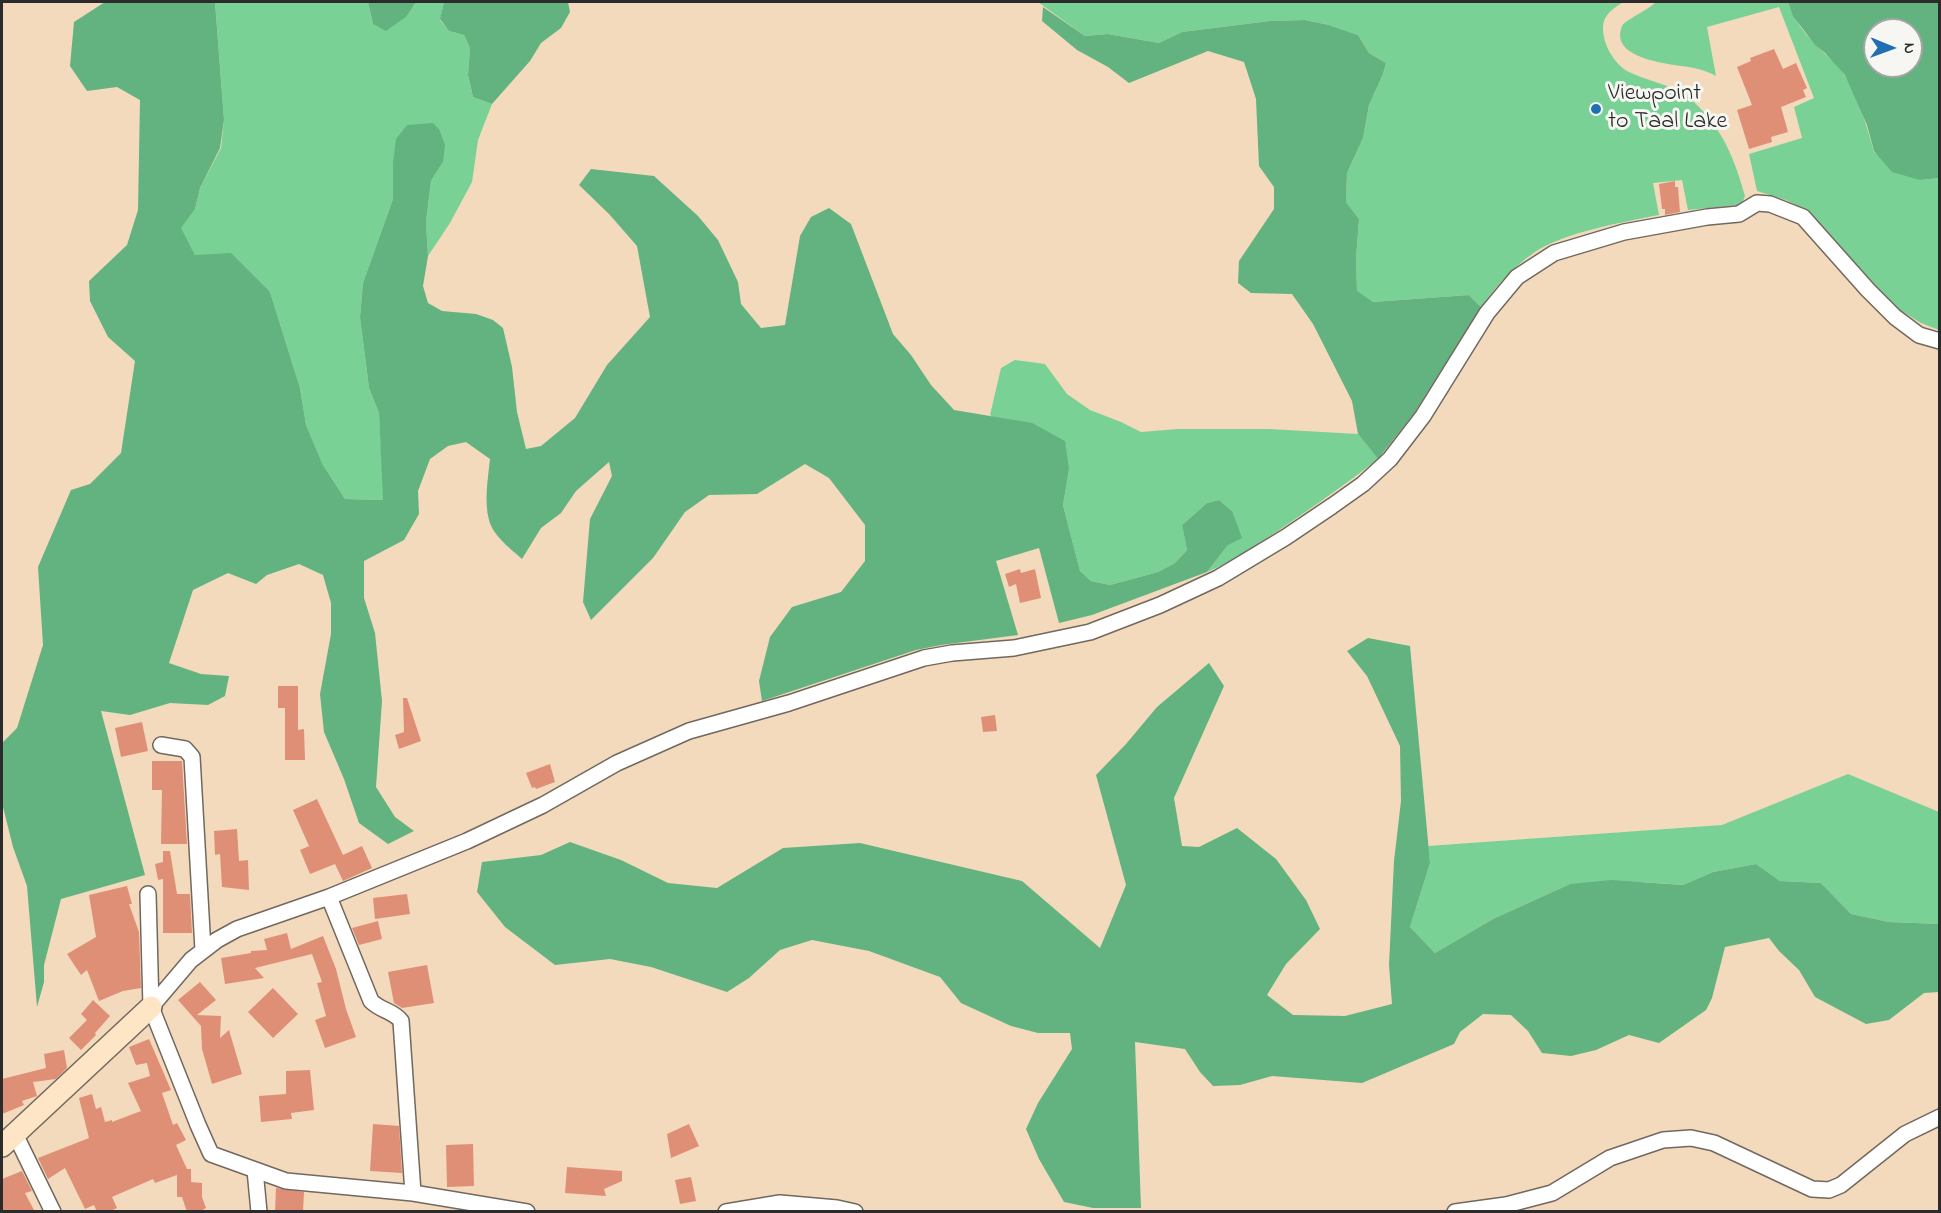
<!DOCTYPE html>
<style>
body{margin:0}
#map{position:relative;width:1941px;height:1213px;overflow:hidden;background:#f3dabc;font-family:"Indie Flower",sans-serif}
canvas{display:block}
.frame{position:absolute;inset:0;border:3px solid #2b2b2b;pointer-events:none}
.north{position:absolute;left:1863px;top:18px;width:60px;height:60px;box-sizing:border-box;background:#f6f6f2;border:2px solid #a5a5a2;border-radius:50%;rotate:91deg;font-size:16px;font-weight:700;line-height:24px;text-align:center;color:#2b2b2b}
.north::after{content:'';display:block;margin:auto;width:21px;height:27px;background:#1f6fb2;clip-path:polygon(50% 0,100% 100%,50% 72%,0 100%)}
</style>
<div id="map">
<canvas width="1941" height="1213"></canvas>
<div class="frame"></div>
<div class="north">N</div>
</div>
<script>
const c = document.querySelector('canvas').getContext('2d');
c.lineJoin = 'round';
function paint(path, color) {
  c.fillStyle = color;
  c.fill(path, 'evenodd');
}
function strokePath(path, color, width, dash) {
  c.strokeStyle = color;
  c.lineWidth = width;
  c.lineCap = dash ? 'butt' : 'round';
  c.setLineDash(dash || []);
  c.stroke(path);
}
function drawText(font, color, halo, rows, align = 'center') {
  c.font = font + ' "Indie Flower",sans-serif';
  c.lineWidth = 6;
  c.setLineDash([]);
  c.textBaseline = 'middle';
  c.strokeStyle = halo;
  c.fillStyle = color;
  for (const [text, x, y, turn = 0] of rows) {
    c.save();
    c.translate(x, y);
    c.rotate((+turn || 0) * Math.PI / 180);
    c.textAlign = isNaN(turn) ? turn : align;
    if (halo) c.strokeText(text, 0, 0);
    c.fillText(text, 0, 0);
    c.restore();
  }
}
const green = new Path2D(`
 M215,2H368L373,24L407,16L416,2H444L440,20L449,31L464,35L470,48L468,75L473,97L492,104L478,140L472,182L450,223L428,256L426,222L431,181L443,162L393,163V199L363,283L360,317L369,388L379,413L384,500L345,499L323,465L306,425L300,388L270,292L195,255L180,228L195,209L200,188L221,148L224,120Z
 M1038,2H1623C1616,7 1607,12 1604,21C1599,39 1614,65 1629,72C1656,85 1676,83 1699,107C1725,134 1735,161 1745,196L1743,201L1737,205L1688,210L1682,180L1653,183L1659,215C1624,222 1565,232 1535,252C1513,267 1496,286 1481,307L1469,295L1373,302L1357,292L1356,259L1359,219L1346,202L1347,173L1363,138L1369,105L1383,74L1386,63L1369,53L1358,35L1329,25L1305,20L1270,21L1182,32L1159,43L1108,34L1085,36Z
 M1656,2H1788C1793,17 1803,32 1815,44C1824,54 1836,62 1844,74C1857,93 1868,129 1874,152L1920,180L1939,178V330L1921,323L1895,307L1810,212L1786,200L1757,191L1749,154L1802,138L1794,107L1814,98L1779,7L1707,27L1716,76C1709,72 1702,70 1694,68C1675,64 1608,61 1622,26C1625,20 1648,10 1656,2Z
 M1015,360L1045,364L1067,394L1090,410L1121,422L1141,432L1178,429H1269L1358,434L1378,459C1346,484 1313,507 1279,530C1256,545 1233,561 1207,572L1228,545L1232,511L1219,500L1207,503L1182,525L1187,550L1175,563L1158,572L1110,585L1091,581L1080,571L1063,505L1069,469L990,415L1001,368Z
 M1848,774L1939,812V924L1889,922L1851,914L1821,883L1780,881L1756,864L1713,872L1683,885L1642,882L1570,884L1493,919L1435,953L1410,927L1430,863L1428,846L1722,825Z`);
const forest = new Path2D(`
 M105,2H215L224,120L220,148L200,188L195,209L181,228L195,255L231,253L270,292L300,388L306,425L323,465L345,499L383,500L379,413L369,388L360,317L363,283L393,199V163L396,139L407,125L433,123L439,129L445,145L443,162L431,181L426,222L428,256L423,286L428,303L442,311L476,314L493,320L503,328L512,367L517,412L526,449L541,446L575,418L607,365L650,317L637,246L609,214L579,185L591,169L654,176L698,216L718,240L738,282L741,304L761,328L785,325L800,236L811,217L829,208L851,224L893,334L911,355L931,385L954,410L1032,423L1065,441L1069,469L1063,505L1080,571L1091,581L1110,585L1158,572L1175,563L1187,550L1182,525L1207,503L1219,500L1232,511L1242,538L1228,545L1207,572L1092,615L1059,623L1039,548L996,561L1018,635L941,645L916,650L762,701L759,681L770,637L792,607L841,592L865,561V525L829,478L805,464L757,494L709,495L685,512L653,558L591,620L583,602L590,519L612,476L609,462L576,491L561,513L541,528L522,559C511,549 493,536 489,520C484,501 488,478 490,459L466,442L448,446L430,459L418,491L419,514L404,540L364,561V598L375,633L382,701L376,787L395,817L414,831L388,844L359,823L344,779L324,732L320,694L331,634V603L323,575L299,564L267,575L256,584L228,573L193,590L169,663L201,674L229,676L225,696L208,705L170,703L130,715L101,711L145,875L61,899L44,965V982L37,1007L27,886L13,847L2,803V743L17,728L43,645L38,567L71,490L90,484L121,453L135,361L108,337L90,301L89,281L127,245L138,210L140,100L117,87L87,91L70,66L74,22Z
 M368,2H416L407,16L386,31L373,24Z
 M444,2H568L570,12L561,28L541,43L530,61L492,104L473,97L468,75L470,48L464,35L449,31L440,19Z
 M1788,2H1939V178L1920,180L1892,172L1874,151L1867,125L1845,75L1825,53L1815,45L1793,16ZM1875,30H1911V66H1875Z
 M1043,7L1085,36L1108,34L1159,43L1182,32L1270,21L1305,20L1329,25L1358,35L1369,53L1386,63L1383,74L1369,105L1363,138L1347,173L1346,202L1359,219L1356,259L1357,291L1373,302L1469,295L1481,307L1415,412L1378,459L1358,434L1352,401L1313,324L1292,294L1251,293L1238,283L1239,261L1274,209V187L1259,166L1256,99L1244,62L1208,51L1129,83L1108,67L1077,50L1042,21Z
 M1368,638L1410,646L1430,863L1410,927L1435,953L1493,919L1570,884L1611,880L1683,885L1713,872L1756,864L1780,881L1821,883L1851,914L1889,922L1939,924V992L1924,993L1889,1020L1866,1024L1815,997L1799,970L1779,951L1769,938L1725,947L1712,998L1706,1010L1659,1043L1629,1035L1596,1050L1571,1056L1542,1053L1528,1031L1511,1015L1483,1014L1460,1032L1454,1044L1362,1083L1272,1076L1240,1085L1213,1086L1200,1072L1185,1049L1135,1042L1141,1208H1093L1064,1202L1039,1159L1026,1129L1038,1103L1072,1049L1070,1033H1038L1011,1026L961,1003L940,977L869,951L812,940L780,950L749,978L727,992L651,967L610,959L555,965L505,927L477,892L482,862L541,855L570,842L621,860L668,883L717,888L783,848L860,843L1022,881L1100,948L1126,885L1096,775L1126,744L1157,707L1209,663L1224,686L1174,798L1182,846L1199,847L1237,828L1276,859L1306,900L1320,929L1286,964L1267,995L1293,1015L1345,1016L1392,1004L1389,965L1394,861L1401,801L1400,746L1367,676L1347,651Z`);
const building = new Path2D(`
 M1774,49L1783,69L1796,63L1807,88L1803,90L1806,97L1781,107L1788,132L1771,137L1772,142L1749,149L1737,110L1752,105L1737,67L1751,61L1750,58Z
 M1675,181V187H1678L1680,212L1665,215V209H1662L1659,184Z
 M1020,569L1021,573L1035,569L1041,598L1020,603L1016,584L1009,587L1005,574Z
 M278,686H298V730L304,729L305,760H285V708H278Z
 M403,698H407L421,741L399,749L395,735L404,732Z
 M995,715L997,731L983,732L981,717Z
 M142,722L148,751L121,757L115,728Z
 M152,761H182L187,844H161L162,790H152Z
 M550,764L555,782L536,789L535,787L532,788L526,773Z
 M317,799L343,855L362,846L372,868L343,881L335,864L310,874L300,850L309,846L293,810Z
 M237,829L239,861L248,860L249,890L222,887L220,854L215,855L214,831Z
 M163,851H170L177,894H190L192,933H163V879L158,880L155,864L163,862Z
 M127,886L132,904H129L139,932L141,988L123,991L99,1001L87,970L81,975L67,954L96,937L89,895Z
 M407,894L410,914L375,919L373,898Z
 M378,921L382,939L359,945L352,928Z
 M287,933L291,949L323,936L336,969L346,1009L356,1037L325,1048L315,1020L326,1016L317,983L322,982L312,954L255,968L264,978L225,984L221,958L251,953V951L267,950L264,939Z
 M427,965L434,1003L402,1008L394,1003L388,972Z
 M200,982L216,1000L197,1015L221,1016L220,1038L229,1030L242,1074L212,1084L202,1049L201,1026L178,1000Z
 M273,988L298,1014L273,1038L248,1012Z
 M93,1000L110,1016L95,1033L96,1035L81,1050L69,1038L87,1020L81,1014Z
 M149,1039L171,1090L162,1093L173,1125L177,1123L186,1140L176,1145L187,1169H191V1182L202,1183V1197L206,1208L199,1212H187L182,1197H177V1175L155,1183L153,1179L112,1197L117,1208L109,1212H97L94,1205L85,1209L65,1168L48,1179L38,1158L89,1138L79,1098L92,1094L96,1109L101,1107L105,1122L112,1120V1122L141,1111L128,1083L150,1076L147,1063L136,1065L129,1047Z
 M64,1050L67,1068L56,1079L33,1082L37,1096L22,1101L24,1105L2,1114V1079L46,1068L44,1054Z
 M310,1070L314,1110L291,1113L292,1119L261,1122L259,1096L286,1094V1071Z
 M373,1124L399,1126L402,1173L370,1171Z
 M689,1124L699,1146L671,1158L667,1134Z
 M473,1144L474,1186L447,1187L446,1145Z
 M567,1167L622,1171V1181L604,1189L606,1196L565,1193Z
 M22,1171L32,1191L25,1193L35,1212H2V1179Z
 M691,1177L696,1201L680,1204L675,1180Z
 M276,1188L304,1192L303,1212H275Z`);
const street = new Path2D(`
 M161,745L185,749L192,757L203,950
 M148,894L151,1007L198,1125L211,1154L286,1181L413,1193L527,1212
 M329,897L371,1001C381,1011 394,1011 401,1021L413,1193
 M151,1007L191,960L217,940L237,929L329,897L467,841L543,805L617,763L689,731L789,703L924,658L952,653L1014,648L1090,632L1160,605L1218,578L1286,537L1332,506L1363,484L1390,459L1423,416L1487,313L1517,277L1554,253L1624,232L1707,217L1739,214L1757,203L1770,204L1803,217L1868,290L1895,317L1919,335L1940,341
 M15,1134L53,1212
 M255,1170L259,1212
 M726,1212L780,1203L837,1208L855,1212
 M1455,1212L1506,1205L1552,1193L1610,1158L1663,1140L1691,1138L1714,1143L1812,1189L1829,1190L1841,1185L1905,1134L1940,1117`);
const secondary = new Path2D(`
 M2,1146L151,1007`);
const markers = [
 [1596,109,6,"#1f6fb2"]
];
const poiNames = [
 ["Viewpoint",1608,95],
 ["to Taal Lake",1608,123]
];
paint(green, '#79d196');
paint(forest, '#62b37f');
paint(building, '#e08f77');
strokePath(street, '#71685e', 18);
strokePath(secondary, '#71685e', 24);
strokePath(street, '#fff', 15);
strokePath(secondary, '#fde5c5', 21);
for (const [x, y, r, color] of markers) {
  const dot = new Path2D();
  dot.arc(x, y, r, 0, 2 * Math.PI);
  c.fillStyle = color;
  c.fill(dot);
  strokePath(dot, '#f6f6f2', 2);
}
drawText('24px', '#2b2b2b', '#f6f6f2', poiNames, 'left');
</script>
